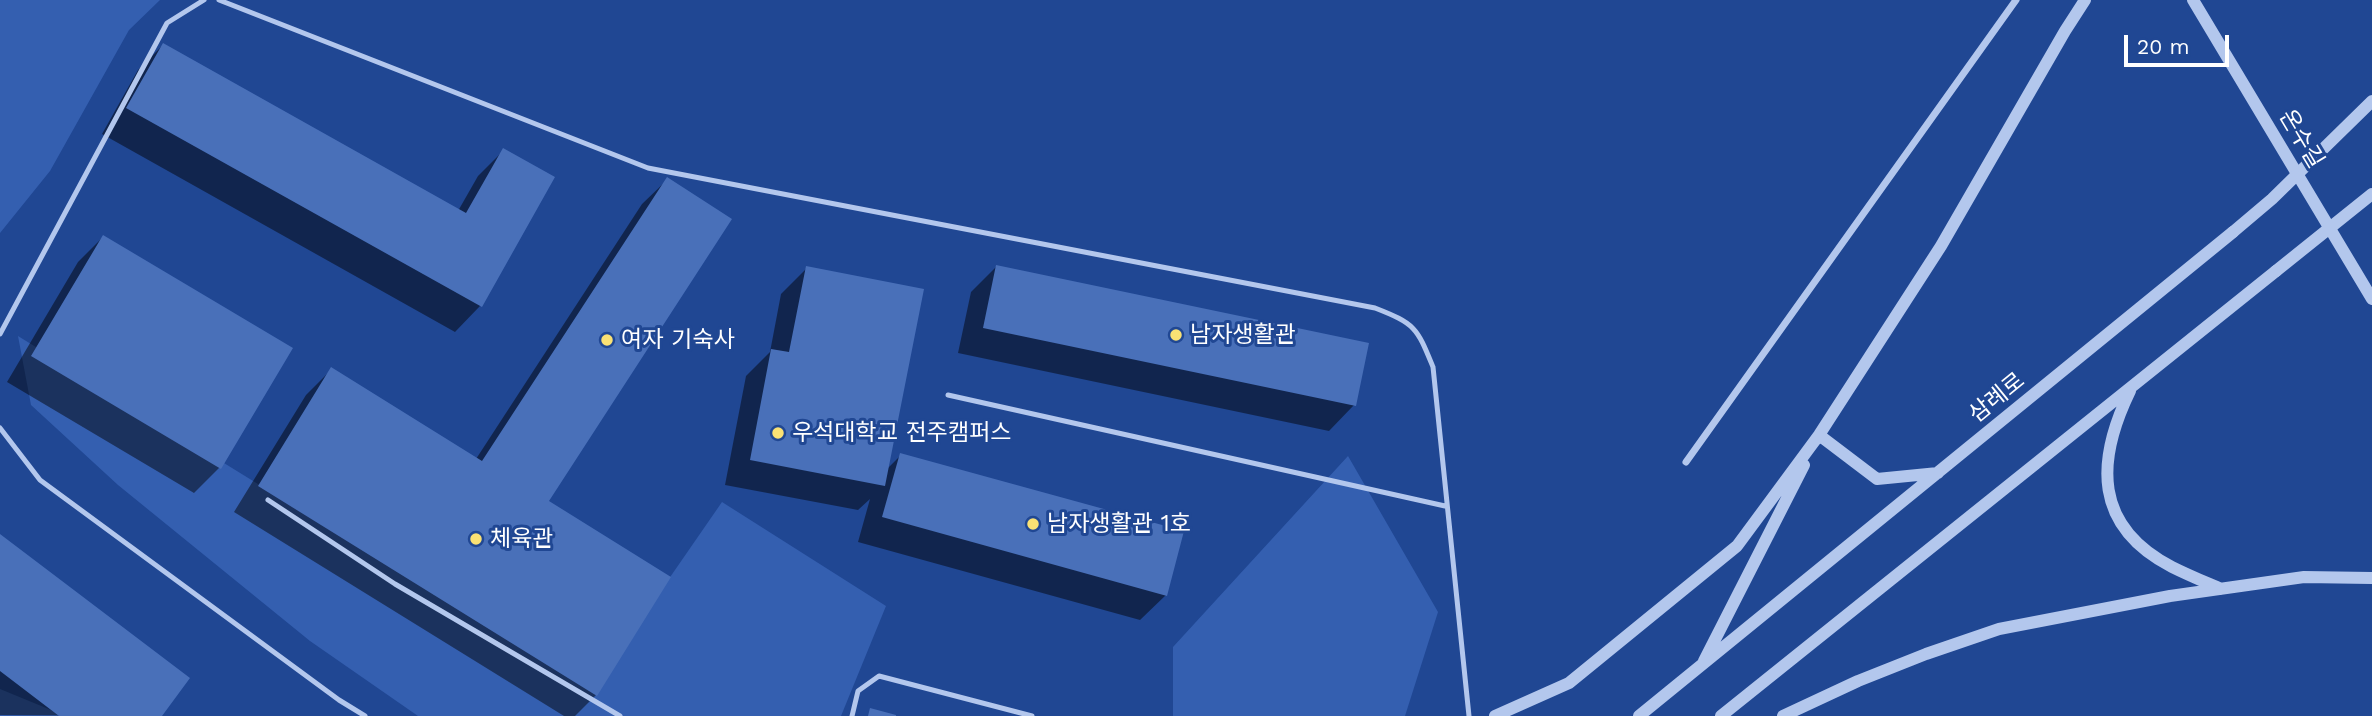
<!DOCTYPE html>
<meta charset="utf-8">
<style>
body{margin:0}
#map{position:relative;width:2372px;height:716px;overflow:hidden;background:#204793;font-family:"Work Sans",sans-serif}
canvas{display:block}
.scale{position:absolute;left:2124px;top:35px;width:105px;height:32px;box-sizing:border-box;border:4px solid #fff;border-top:0;padding-left:9px;font-size:21px;line-height:24px;white-space:nowrap;color:#fff;-webkit-text-stroke:5px #204793;paint-order:stroke}
</style>
<div id="map">
<canvas width="2372" height="716"></canvas>
<div class="scale">20 m</div>
</div>
<script>
const c = document.querySelector('canvas').getContext('2d');
c.lineJoin = 'round';
function paint(path, color) {
  c.fillStyle = color;
  c.fill(path, 'evenodd');
}
function strokePath(path, color, width, dash) {
  c.strokeStyle = color;
  c.lineWidth = width;
  c.lineCap = dash ? 'butt' : 'round';
  c.setLineDash(dash || []);
  c.stroke(path);
}
function drawText(font, color, halo, rows, align = 'center') {
  c.font = font + ' "Work Sans","Noto Sans KR",sans-serif';
  c.lineWidth = 6;
  c.setLineDash([]);
  c.textBaseline = 'middle';
  c.strokeStyle = halo;
  c.fillStyle = color;
  for (const [text, x, y, turn = 0] of rows) {
    c.save();
    c.translate(x, y);
    c.rotate((+turn || 0) * Math.PI / 180);
    c.textAlign = isNaN(turn) ? turn : align;
    if (halo) c.strokeText(text, 0, 0);
    c.fillText(text, 0, 0);
    c.restore();
  }
}
const green = new Path2D(`
 M0,0H160L129,30L50,171L0,233Z
 M18,336L592,690L722,502L886,606L841,716H418L310,641L118,485L31,405Z
 M1348,456L1438,612L1405,716H1173V647Z
 M0,689L51,710L60,716H0Z`);
const shadow = new Path2D(`
 M163,45L458,211L478,176L503,151L552,178L480,306L455,332L102,134L138,70Z
 M668,179L547,502L596,695L575,716H564L234,512L306,395L331,370L476,459L642,204Z
 M103,237L290,349L219,468L194,493L7,382L78,262Z
 M996,267L1354,405L1329,431L958,353L971,292Z
 M807,268L887,469L901,455L1166,595L1140,620L858,542L870,499L858,510L725,485L746,376L770,352L781,294Z
 M0,536L160,716L0,715Z`);
const building = new Path2D(`
 M163,43L466,213L503,148L555,177L482,307L126,108Z
 M667,177L732,219L549,501L671,577L597,696L258,486L331,367L482,461Z
 M103,235L293,348L221,469L31,356Z
 M996,265L1369,343L1356,406L983,328Z
 M806,266L924,289L885,486L750,460L771,349L789,352Z
 M900,453L1184,531L1167,596L882,517Z
 M0,534L190,678L162,716H59L0,671Z
 M870,708L896,715V716H868Z`);
const service = new Path2D(`
 M219,0L648,168L1375,308C1416,324 1417,328 1433,367L1469,716
 M0,334L167,23L204,0
 M948,395L1445,506
 M0,428L40,480L339,700L365,716
 M268,500L395,584L620,716
 M852,716L858,691L879,676L1032,716`);
const minor = new Path2D(`
 M1686,462L2016,0`);
const tertiary = new Path2D(`
 M2193,0L2372,299
 M2130,391C2096,461 2093,526 2172,567C2188,575 2205,582 2221,589
 M1817,439L1819,435L1877,479L1938,473
 M1704,661L1804,465
 M1495,716L1569,683L1737,546L1819,435L1941,246L2065,31L2085,0
 M1639,716L2233,232
 M1721,716L2276,271
 M1783,716L1858,681L1926,654L1999,629L2170,596L2304,577L2372,578`);
const tertiaryBridge = new Path2D(`
 M2233,232L2272,199L2372,101
 M2276,271L2372,194`);
const markers = [
 [1176,335,7,"#fae174"],
 [607,340,7,"#fae174"],
 [778,433,7,"#fae174"],
 [1033,524,7,"#fae174"],
 [476,539,7,"#fae174"]
];
const streetNames = [
 ["온수길",2301,139,59],
 ["삼례로",1997,398,-39]
];
const poiNames = [
 ["남자생활관",1190,335],
 ["여자 기숙사",621,340],
 ["우석대학교 전주캠퍼스",792,433],
 ["남자생활관 1호",1047,524],
 ["체육관",490,539]
];
paint(green, '#345fb0');
paint(shadow, '#0007');
paint(building, '#4970b9');
strokePath(service, '#b3c7ed', 5);
strokePath(minor, '#b3c7ed', 7);
strokePath(tertiary, '#b3c7ed', 12);
strokePath(tertiaryBridge, '#b3c7ed', 12);
for (const [x, y, r, color] of markers) {
  const dot = new Path2D();
  dot.arc(x, y, r, 0, 2 * Math.PI);
  c.fillStyle = color;
  c.fill(dot);
  strokePath(dot, '#204793', 2.5);
}
drawText('23px', '#fff', '#204793', streetNames);
drawText('23px', '#fff', '#204793', poiNames, 'left');
</script>
